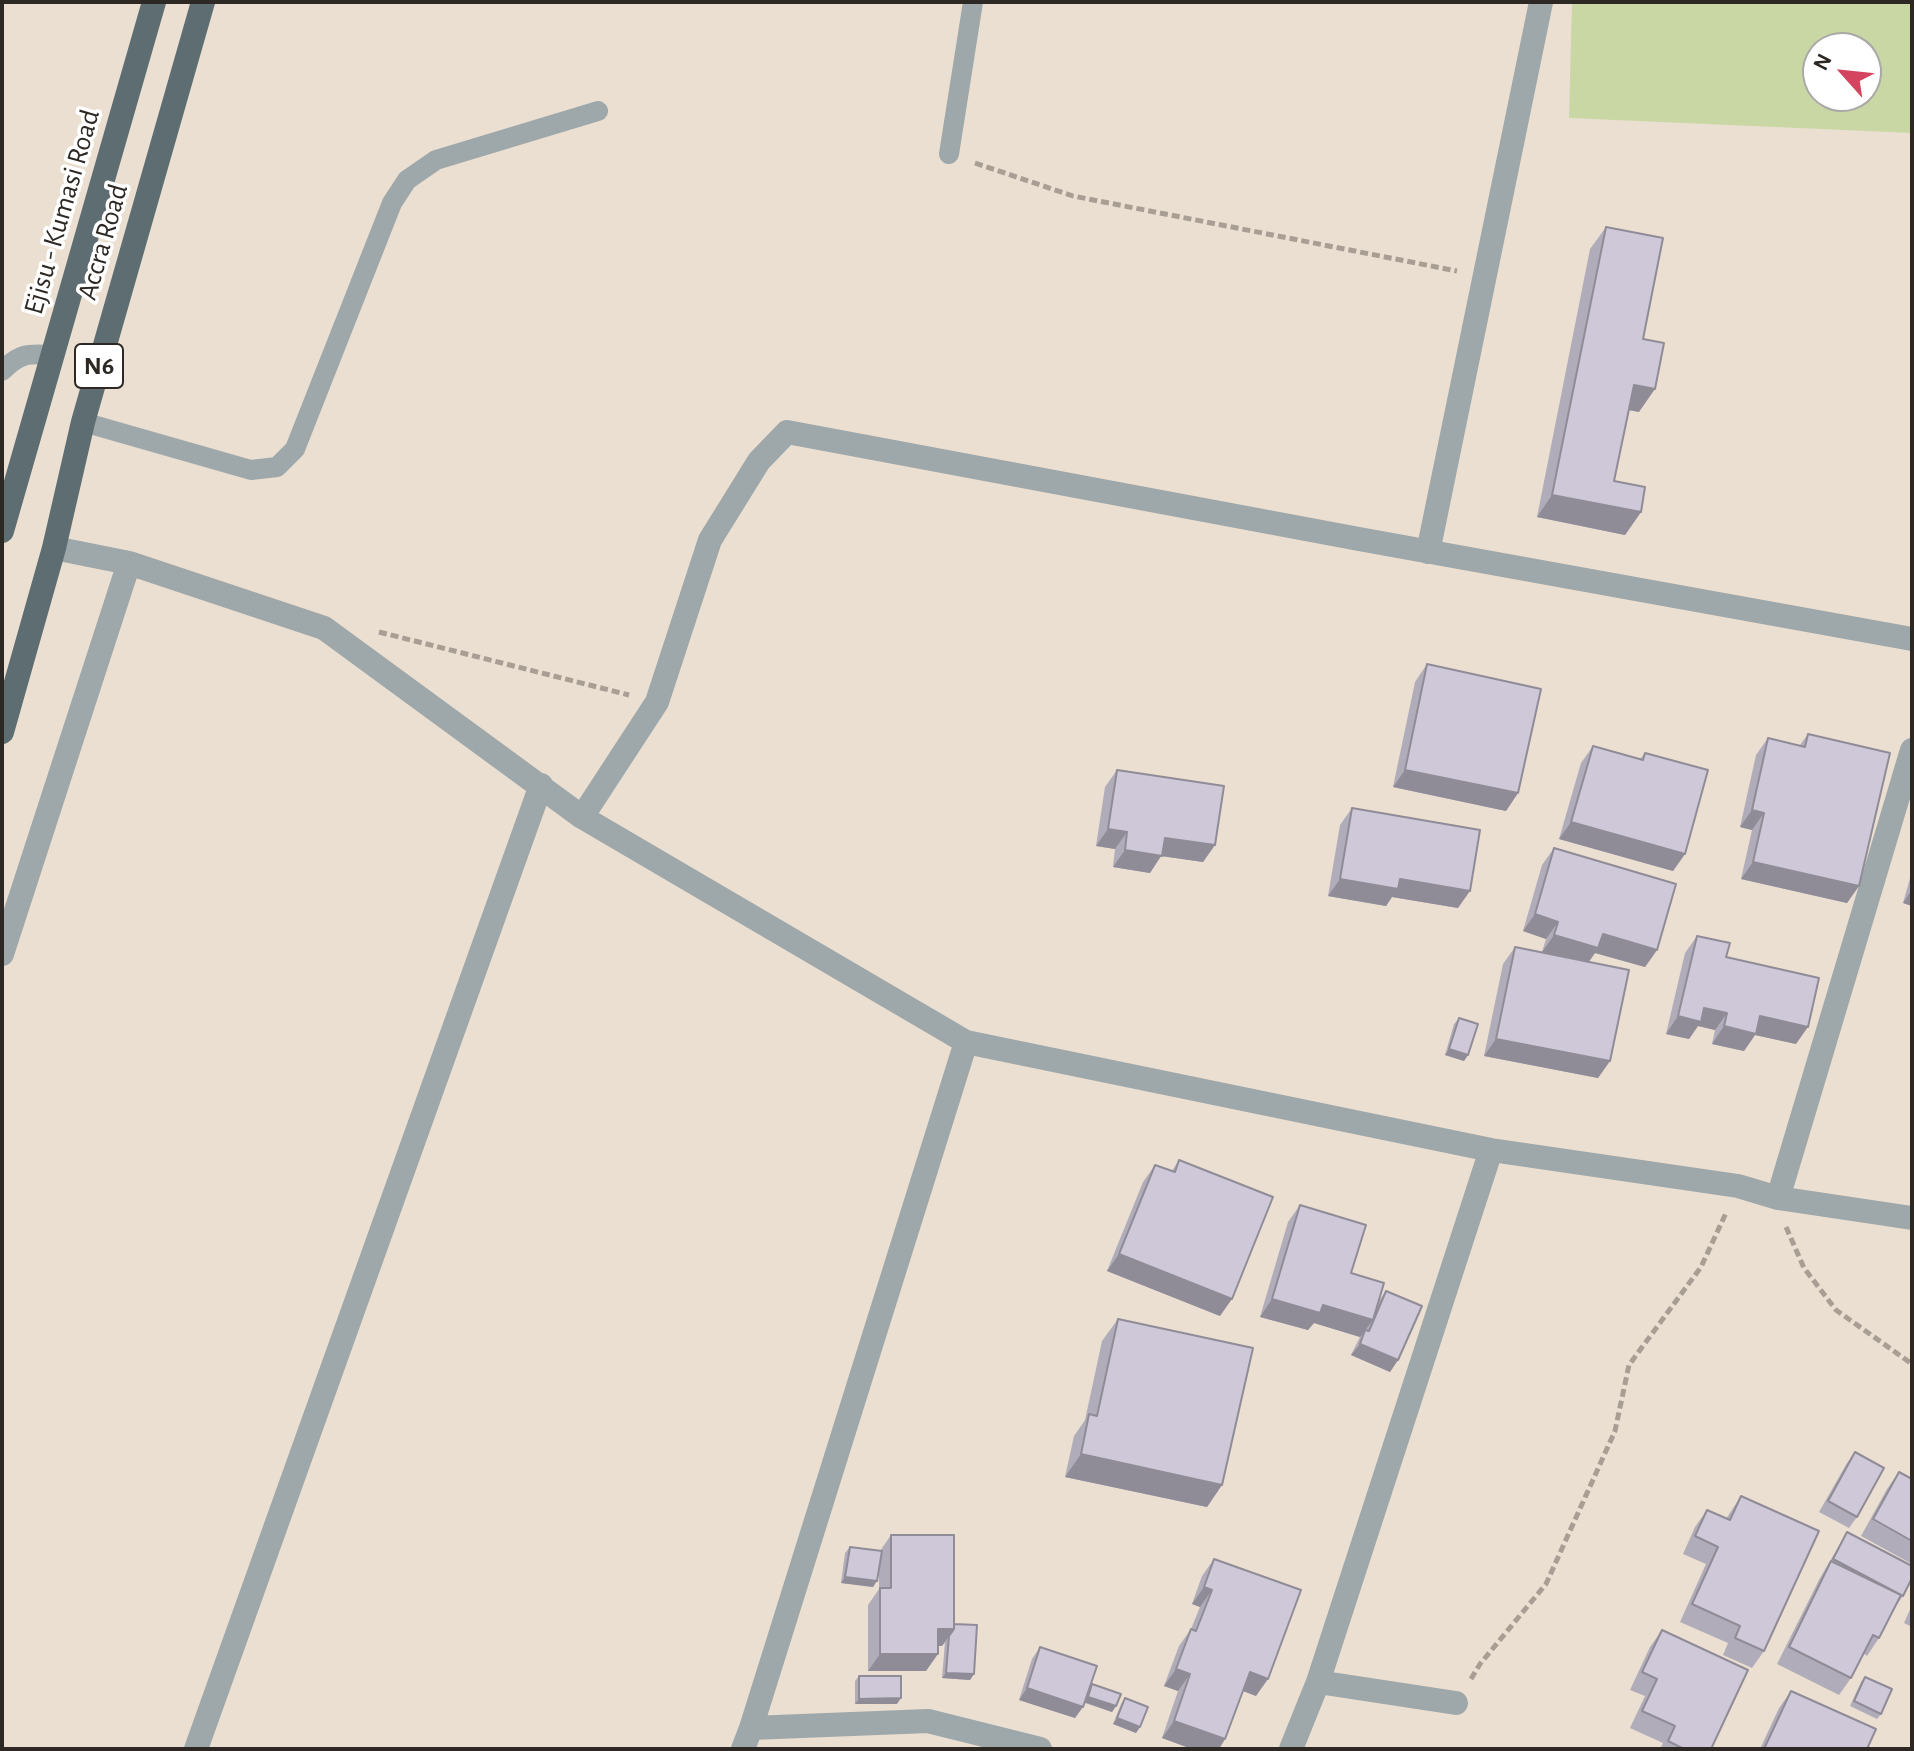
<!DOCTYPE html>
<style>
body{margin:0}
#map{position:relative;width:1914px;height:1751px;overflow:hidden;background:#ebdfd1;font-family:"Alegreya Sans",sans-serif}
canvas{display:block}
.frame{position:absolute;inset:0;border:4px solid #2d2823;pointer-events:none}
.north{position:absolute;left:1802px;top:32px;width:80px;height:80px;box-sizing:border-box;background:#fff;border:2px solid #aba9a7;border-radius:50%;rotate:297deg;font-size:22px;font-weight:700;line-height:32px;text-align:center;color:#2d2823}
.north::after{content:'';display:block;margin:auto;width:28px;height:36px;background:#d4445f;clip-path:polygon(50% 0,100% 100%,50% 72%,0 100%)}
</style>
<div id="map">
<canvas width="1914" height="1751"></canvas>
<div class="frame"></div>
<div class="north">N</div>
</div>
<script>
const c = document.querySelector('canvas').getContext('2d');
c.lineJoin = 'round';
function paint(path, color) {
  c.fillStyle = color;
  c.fill(path, 'evenodd');
}
function strokePath(path, color, width, dash) {
  c.strokeStyle = color;
  c.lineWidth = width;
  c.lineCap = dash ? 'butt' : 'round';
  c.setLineDash(dash || []);
  c.stroke(path);
}
function drawText(font, color, halo, rows, align = 'center') {
  c.font = font + ' "Alegreya Sans",sans-serif';
  c.lineWidth = 7;
  c.setLineDash([]);
  c.textBaseline = 'middle';
  c.strokeStyle = halo;
  c.fillStyle = color;
  for (const [text, x, y, turn = 0] of rows) {
    c.save();
    c.translate(x, y);
    c.rotate((+turn || 0) * Math.PI / 180);
    c.textAlign = isNaN(turn) ? turn : align;
    if (halo) c.strokeText(text, 0, 0);
    c.fillText(text, 0, 0);
    c.restore();
  }
}
const green = new Path2D(`
 M1572,2H1912V133L1569,118ZM1818,48H1866V96H1818Z`);
const path = new Path2D(`
 M975,163L1073,196L1457,271
 M379,632L629,695
 M1786,1227L1804,1268L1836,1310L1912,1364
 M1471,1679L1480,1664L1546,1584L1615,1431L1629,1365L1701,1267L1726,1213`);
const service = new Path2D(`
 M949,154L973,2
 M2,371C19,354 27,353 52,355
 M83,422L251,470L277,467L295,449L392,203L407,180L436,160L598,111`);
const minor = new Path2D(`
 M54,548L129,563L324,628L582,817L966,1042L1491,1150L1738,1186L1778,1198L1912,1218
 M1428,552L1541,2
 M582,817L657,702L710,540L759,461L787,432L1359,539L1912,639
 M2,954L129,563
 M1778,1198L1912,750
 M1318,1682L1456,1703
 M751,1728L928,1721L1040,1749
 M196,1749L541,785
 M743,1749L751,1728L966,1042
 M1291,1749L1318,1682L1491,1150`);
const trunk = new Path2D(`
 M2,531L154,2
 M2,732L54,548L83,422L203,2`);
const wall = new Path2D(`
 M1606,227L1643,339L1639,412L1629,410L1614,481L1641,512L1625,535L1537,517L1590,249Z
 M1427,664L1518,793L1506,811L1393,787L1415,682Z
 M1808,734L1859,886L1847,903L1741,879L1752,830L1740,827L1756,755L1768,738L1800,745Z
 M1593,746L1640,759L1645,753L1685,854L1673,871L1559,839L1581,763Z
 M1117,770L1215,845L1203,862L1161,856L1150,873L1113,867L1115,849L1096,846L1105,787Z
 M1352,808L1458,908L1392,897L1386,906L1328,896L1340,825Z
 M1554,848L1657,950L1645,967L1595,953L1589,962L1610,1061L1598,1078L1484,1056L1503,964L1515,947L1552,955L1542,952L1546,939L1523,931L1542,865Z
 M1912,871V906L1903,903Z
 M1697,936L1726,957L1796,1044L1755,1035L1744,1051L1712,1044L1715,1030L1698,1026L1689,1039L1666,1034L1685,953Z
 M1459,1018L1468,1055L1464,1061L1445,1055L1454,1024Z
 M1179,1160L1220,1316L1107,1271L1143,1182L1155,1165L1172,1171Z
 M1300,1205L1351,1273L1378,1302L1386,1291L1398,1360L1390,1372L1351,1355L1360,1337L1314,1323L1308,1330L1260,1317L1288,1222Z
 M1118,1319L1222,1485L1207,1507L1065,1477L1074,1436L1085,1420L1102,1341Z
 M1855,1452L1857,1517L1849,1528L1819,1512L1847,1463Z
 M1899,1472L1912,1479V1564L1861,1536L1887,1489Z
 M1741,1496L1764,1651L1752,1668L1723,1655L1728,1643L1680,1622L1706,1564L1683,1554L1695,1527L1707,1510L1726,1519Z
 M1847,1532L1903,1596L1895,1607L1879,1638L1867,1656L1863,1653L1851,1678L1839,1695L1777,1664L1820,1578Z
 M891,1535L954,1624L974,1674L970,1680L942,1678L945,1642L942,1646H938L926,1671H868V1605L879,1589V1569L873,1587L841,1583L845,1553L850,1547L880,1551Z
 M1214,1559L1256,1696L1243,1691L1225,1739L1219,1749H1192L1162,1738L1178,1691L1164,1686L1179,1646L1191,1629L1200,1607L1192,1604L1202,1576Z
 M1912,1605V1627L1904,1623Z
 M1662,1630L1711,1749H1660L1663,1743L1630,1728L1645,1696L1630,1690L1650,1647Z
 M1040,1647L1089,1689L1092,1684L1116,1706L1112,1712L1085,1703L1075,1718L1019,1700L1032,1659Z
 M859,1676L897,1704H855V1681Z
 M1865,1677L1881,1714L1877,1719L1850,1706L1861,1682Z
 M1791,1691L1867,1749H1760L1779,1708Z
 M1125,1698L1140,1727L1136,1733L1113,1724L1121,1704Z`);
const shadedWall = new Path2D(`
 M1634,385L1655,389L1639,412L1618,408Z
 M1552,495L1641,512L1625,535L1537,517Z
 M1405,770L1518,793L1506,811L1393,787Z
 M1752,810L1764,813L1752,830L1740,827Z
 M1571,822L1685,854L1673,871L1559,839Z
 M1108,829L1127,832L1115,849L1096,846Z
 M1165,838L1215,845L1203,862L1161,856L1150,873L1113,867L1125,850Z
 M1753,862L1859,886L1847,903L1741,879Z
 M1340,879H1400L1470,891L1458,908L1392,897L1386,906L1328,896Z
 M1911,891L1912,892V906L1903,903Z
 M1535,914L1558,922L1546,939L1523,931Z
 M1603,934L1657,950L1645,967L1595,953L1586,965L1542,952L1554,935Z
 M1704,1008L1727,1013L1715,1030L1698,1026L1689,1039L1666,1034L1678,1016Z
 M1760,1016L1808,1027L1796,1044L1755,1035L1744,1051L1712,1044L1724,1026Z
 M1496,1039L1610,1061L1598,1078L1484,1056Z
 M1449,1049L1468,1055L1464,1061L1445,1055Z
 M1119,1254L1232,1299L1220,1316L1107,1271Z
 M1272,1299L1323,1305L1373,1320L1360,1337L1314,1323L1308,1330L1260,1317Z
 M1360,1344L1398,1360L1390,1372L1351,1355Z
 M1081,1454L1222,1485L1207,1507L1065,1477Z
 M845,1577L877,1581L873,1587L841,1583Z
 M1204,1587L1212,1590L1200,1607L1192,1604Z
 M938,1629H954L942,1646H926Z
 M880,1654H938L926,1671H868Z
 M1176,1669L1190,1674L1178,1691L1164,1686Z
 M1250,1672L1268,1679L1256,1696L1238,1689Z
 M946,1673L974,1674L970,1680L942,1678Z
 M1027,1688L1083,1707L1075,1718L1019,1700Z
 M1088,1697L1116,1706L1112,1712L1084,1702Z
 M901,1698L897,1704H855L859,1699Z
 M1117,1718L1140,1727L1136,1733L1113,1724Z
 M1174,1721L1225,1739L1219,1749H1192L1162,1738Z`);
const building = new Path2D(`
 M1606,227L1663,238L1643,339L1664,343L1655,389L1634,385L1614,481L1645,487L1641,512L1552,495Z
 M1427,664L1541,689L1518,793L1405,770Z
 M1808,734L1890,753L1859,886L1753,862L1764,813L1752,810L1768,738L1805,747Z
 M1593,746L1643,760L1645,753L1708,770L1685,854L1571,822Z
 M1117,770L1224,786L1215,845L1165,838L1162,856L1125,850L1127,832L1108,829Z
 M1352,808L1480,830L1470,891L1400,879L1398,889L1340,879Z
 M1554,848L1676,884L1657,950L1603,934L1598,948L1554,935L1558,922L1535,914Z
 M1697,936L1730,943L1726,957L1819,978L1808,1027L1760,1016L1756,1034L1724,1026L1727,1013L1704,1008L1701,1022L1678,1016Z
 M1515,947L1629,970L1610,1061L1496,1039Z
 M1459,1018L1478,1024L1468,1055L1449,1049Z
 M1179,1160L1273,1197L1232,1299L1119,1254L1155,1165L1175,1172Z
 M1300,1205L1366,1225L1351,1273L1384,1283L1373,1320L1323,1305L1320,1313L1272,1299Z
 M1386,1291L1422,1306L1398,1360L1360,1344L1365,1330L1369,1331Z
 M1118,1319L1253,1348L1222,1485L1081,1454L1089,1414L1097,1416Z
 M1855,1452L1884,1468L1857,1517L1828,1501Z
 M1899,1472L1912,1479V1541L1873,1519Z
 M1741,1496L1819,1531L1764,1651L1735,1638L1740,1626L1692,1604L1718,1547L1695,1536L1707,1510L1730,1520Z
 M1847,1532L1912,1566V1578L1903,1596L1833,1559Z
 M891,1535H954V1629H938V1654H880V1588H891Z
 M850,1547L882,1551L877,1581L845,1577Z
 M1214,1559L1301,1590L1268,1679L1250,1672L1225,1739L1174,1721L1190,1674L1176,1669L1191,1629L1196,1631L1212,1590L1204,1587Z
 M1831,1561L1901,1595L1879,1638L1873,1635L1851,1678L1789,1647Z
 M954,1624L977,1625L974,1674L946,1673L949,1636L954,1629Z
 M1662,1630L1748,1670L1711,1749H1684L1668,1741L1675,1726L1642,1711L1657,1679L1642,1672Z
 M1040,1647L1097,1666L1083,1707L1027,1688Z
 M859,1676H901V1698L859,1699Z
 M1865,1677L1892,1689L1881,1714L1854,1701Z
 M1092,1684L1121,1694L1116,1706L1088,1697Z
 M1791,1691L1876,1729L1867,1749H1764Z
 M1125,1698L1148,1707L1140,1727L1117,1718Z`);
const shields = [
 [99,366,48]
];
const shieldNames = [
 ["N6",99,366]
];
const streetNames = [
 ["Ejisu - Kumasi Road",62,212,-74],
 ["Accra Road",103,242,-74]
];
paint(green, '#c9d7a5');
strokePath(path, '#a89e93', 5, [8, 4]);
strokePath(service, '#9ea7a9', 20);
strokePath(minor, '#9ea7a9', 24);
strokePath(trunk, '#5d6d72', 24);
paint(wall, '#b1acba');
paint(shadedWall, '#908c97');
paint(building, '#cec8d8');
strokePath(building, '#908c97', 2);
for (const [x, y, w] of shields) {
  const box = new Path2D();
  box.roundRect(x - w / 2, y - 22, w, 44, 6);
  c.fillStyle = '#fff';
  c.fill(box);
  strokePath(box, '#2d2823', 2);
}
drawText('bold 26px', '#2d2823', null, shieldNames);
drawText('28px', '#2d2823', '#fff', streetNames);
</script>
